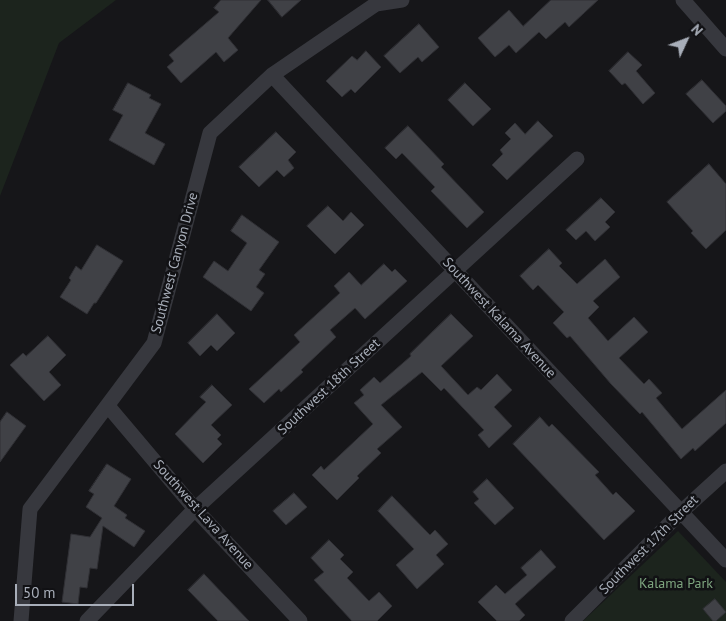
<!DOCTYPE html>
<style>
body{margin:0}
#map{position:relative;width:726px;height:621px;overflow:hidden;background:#161619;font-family:"PT Sans",sans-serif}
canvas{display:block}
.north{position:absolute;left:661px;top:15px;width:50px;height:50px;-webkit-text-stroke:4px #111114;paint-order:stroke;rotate:47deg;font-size:14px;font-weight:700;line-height:20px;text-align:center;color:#a8aeb9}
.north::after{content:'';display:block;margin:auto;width:18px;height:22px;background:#a8aeb9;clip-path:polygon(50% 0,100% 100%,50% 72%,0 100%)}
.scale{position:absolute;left:15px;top:584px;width:119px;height:22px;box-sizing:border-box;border:2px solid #a8aeb9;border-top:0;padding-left:6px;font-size:15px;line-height:18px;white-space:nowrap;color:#a8aeb9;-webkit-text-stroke:4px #111114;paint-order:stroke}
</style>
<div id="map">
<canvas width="726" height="621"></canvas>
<div class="north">N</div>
<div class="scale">50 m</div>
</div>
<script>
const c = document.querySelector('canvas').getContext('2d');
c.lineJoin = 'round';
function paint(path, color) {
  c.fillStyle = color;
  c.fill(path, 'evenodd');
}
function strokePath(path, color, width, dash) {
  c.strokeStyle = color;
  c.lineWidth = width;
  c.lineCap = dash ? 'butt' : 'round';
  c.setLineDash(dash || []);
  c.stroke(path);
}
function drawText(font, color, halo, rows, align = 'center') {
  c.font = font + ' "PT Sans",sans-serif';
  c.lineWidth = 5;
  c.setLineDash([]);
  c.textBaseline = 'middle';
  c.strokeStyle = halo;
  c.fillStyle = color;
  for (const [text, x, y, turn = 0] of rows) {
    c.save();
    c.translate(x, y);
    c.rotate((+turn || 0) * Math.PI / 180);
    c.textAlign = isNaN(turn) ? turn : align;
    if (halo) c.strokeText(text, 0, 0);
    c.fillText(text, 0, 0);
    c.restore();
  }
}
const green = new Path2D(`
 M0,0H116L59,43L0,196Z
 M678,531L726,582V621H583Z`);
const building = new Path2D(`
 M221,0H261L228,38L238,50L224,62L216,52L181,83L167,67L174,61L169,55L219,12L214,8Z
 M268,0H301L282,17Z
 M551,0H598L569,27L565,22L546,39L539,32L516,53L509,45L495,57L478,38L509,10L523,26Z
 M419,24L439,47L422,62L418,57L400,73L384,56Z
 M366,51L381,67L355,93L351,89L342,97L326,81L352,56L357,60Z
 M628,52L642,65L636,71L655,93L643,104L625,83L622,85L609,71Z
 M702,80L726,106V111L713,123L686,94Z
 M128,83L151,95L149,98L161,104L145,133L165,144L154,165L109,140L123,115L113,110Z
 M465,83L491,109L473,126L448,100Z
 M538,121L553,136L507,180L492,165L503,154L500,150L511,139L505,133L515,123L525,134Z
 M408,126L444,164L441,167L484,212L467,228L431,191L435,187L402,153L396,159L385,148Z
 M276,132L296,152L288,160L294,168L284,177L277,170L259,187L239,167Z
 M709,164L726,184V230L706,249L691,233L693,231L667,202Z
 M601,198L615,212L605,222L610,227L595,241L586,231L576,240L566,230Z
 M328,206L343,221L351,212L364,225L335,254L307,226Z
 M242,215L279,242L259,270L265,274L256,287L264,293L251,311L203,277L214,261L228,271L247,243L231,231Z
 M97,245L123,261L96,303H94L87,314L60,297L71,280L69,278L76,266L81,270Z
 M549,249L562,263L559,266L577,284L605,259L620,277L593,301L599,307L588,318L608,341L634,317L648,332L619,358L644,384L649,379L662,393L656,398L682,429L726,390V423L695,451L693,448L681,459L642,412L640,414L611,384L570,336L567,338L553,323L564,312L538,285L533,290L520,276Z
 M384,264L392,272L395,269L407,281L365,319L355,308L330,330L336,337L301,370L303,372L281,392L279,389L264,403L249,389L300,342L294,335L340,293L334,286L349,272L361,285Z
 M217,314L235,333L217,351L211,345L200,356L188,343Z
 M451,314L473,336L441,366L468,395L477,387L481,390L497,374L512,390L494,407L512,426L489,448L478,435L484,430L444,388L441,391L422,372L381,405L402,427L377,449L381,453L357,476L359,478L337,500L312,475L321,466L324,470L373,424L354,403L364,395L360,390L374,377L380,383L411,356L410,354Z
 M48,336L66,355L49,372L61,385L44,401L10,365L23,353L26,356Z
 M212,385L232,405L211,425L221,435L217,439L222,444L203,463L175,434L206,402L200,397Z
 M7,412L26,426L0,462V422Z
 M540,417L549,427L552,424L599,472L595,475L613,495L616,492L635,511L604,540L513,444Z
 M107,464L131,479L114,506L127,515L125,518L145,531L134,547L103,526L97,569L90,568L87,588L80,587L78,604L62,602L71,534L90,537L102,518L86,507L94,494L89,491Z
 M487,479L514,508L495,525L474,503L479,499L473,492Z
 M294,493L307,507L286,525L273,511Z
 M392,496L430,535L435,530L448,544L436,555L444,564L417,589L396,565L414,549L378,511Z
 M329,540L344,555L340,559L353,572L347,578L369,601L379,592L392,606L377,621H352L314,580L324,572L311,558Z
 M541,550L556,567L515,604L525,615L519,621H497L478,602L496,585L505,594L527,575L521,568Z
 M204,574L249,621H218L188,590Z
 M715,599L726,612L716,621H713L703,609Z`);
const street = new Path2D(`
 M683,0L726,49
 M272,75L726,560
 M108,406L195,509L300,621
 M21,621L30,509L154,343L210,133L272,75L376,4L402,0
 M87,621L195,509L577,159
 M572,621L681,512L726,471`);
const streetNames = [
 ["Southwest Canyon Drive",175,263,-75],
 ["Southwest Kalama Avenue",499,318,47],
 ["Southwest 18th Street",329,387,-43],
 ["Southwest Lava Avenue",203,515,48],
 ["Southwest 17th Street",649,545,-45]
];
const parkNames = [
 ["Kalama Park",676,584]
];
paint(green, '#1c241d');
paint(building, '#404146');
strokePath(building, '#303035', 1);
strokePath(street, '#37383e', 15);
drawText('14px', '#a8aeb9', '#111114', streetNames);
drawText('14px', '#7ea57f', '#111114', parkNames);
</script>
